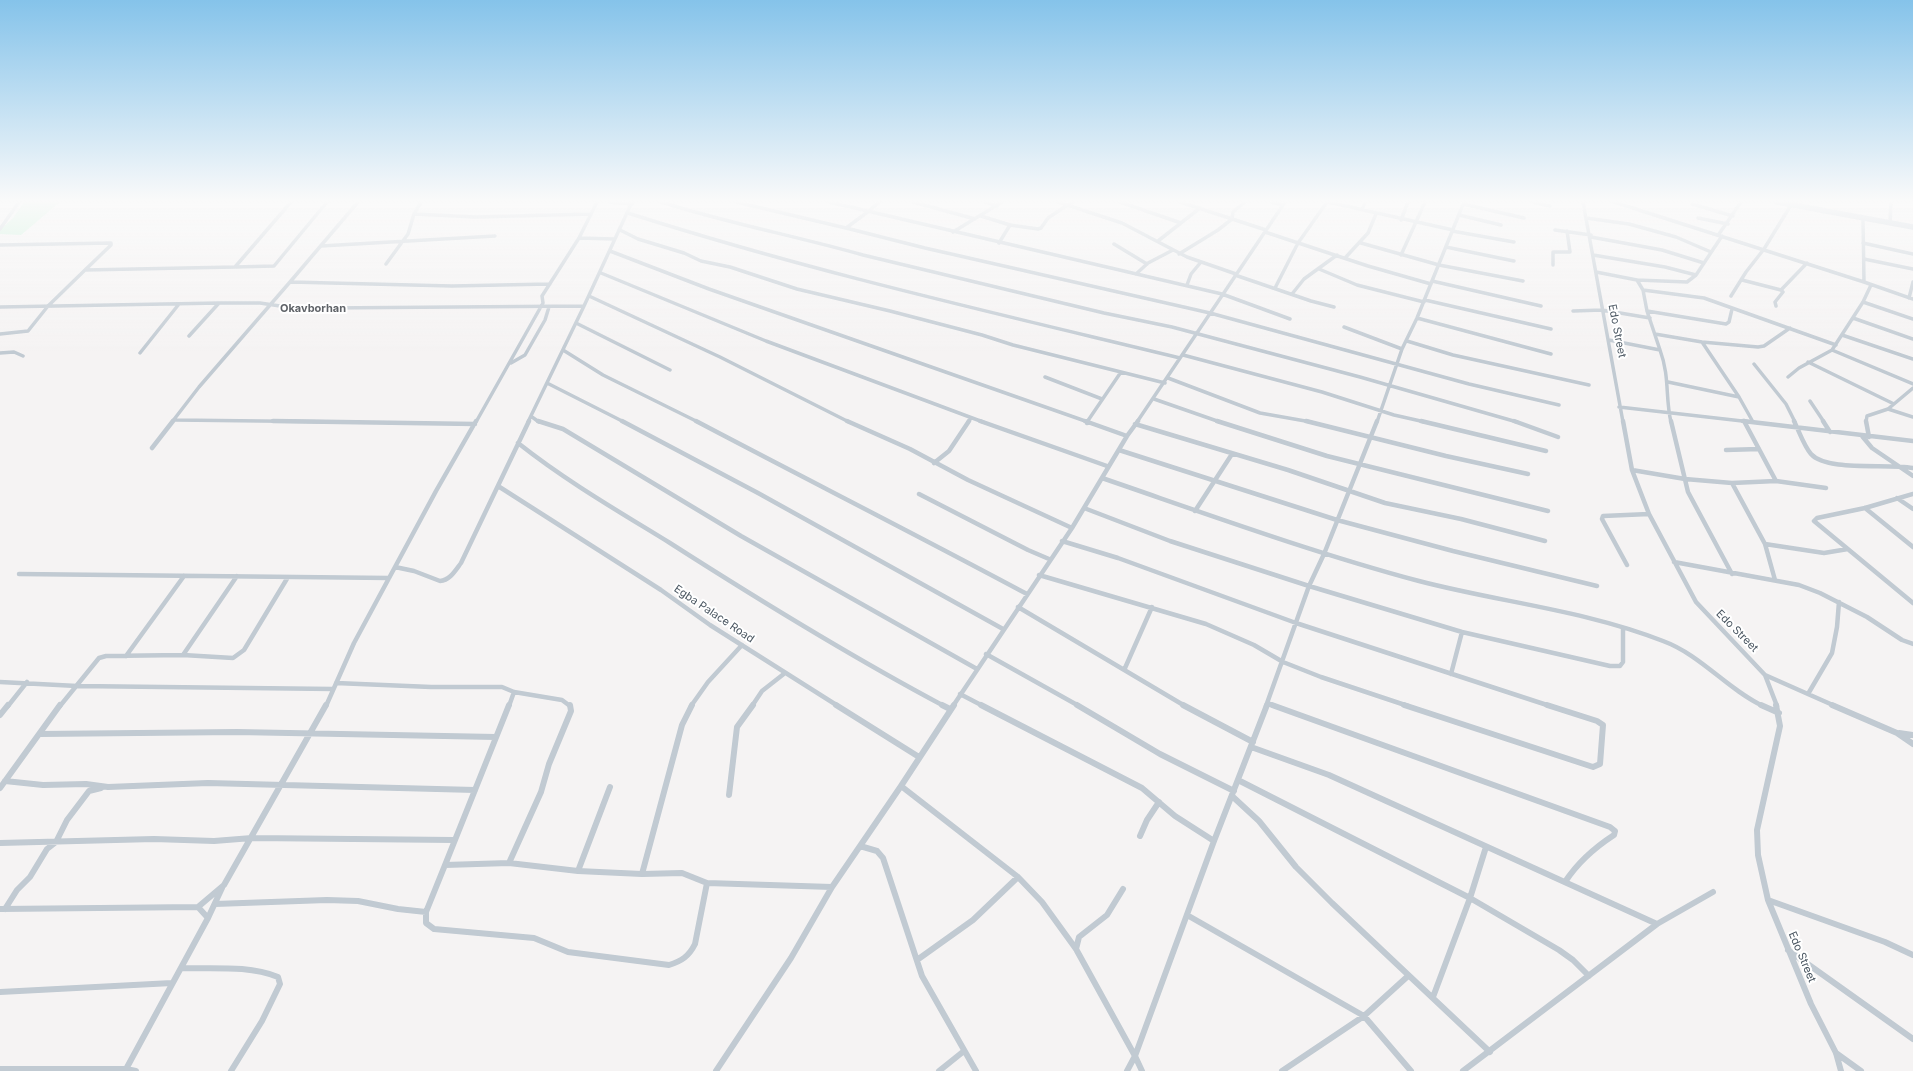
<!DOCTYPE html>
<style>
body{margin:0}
canvas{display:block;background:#f5f3f3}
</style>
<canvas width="1913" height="1071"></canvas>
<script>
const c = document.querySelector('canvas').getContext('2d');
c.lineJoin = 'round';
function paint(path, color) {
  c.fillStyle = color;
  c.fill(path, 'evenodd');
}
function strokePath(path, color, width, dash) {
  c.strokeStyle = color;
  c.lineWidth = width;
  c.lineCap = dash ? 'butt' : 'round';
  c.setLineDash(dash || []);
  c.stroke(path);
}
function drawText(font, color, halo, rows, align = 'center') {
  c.font = font + ' Inter,sans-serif';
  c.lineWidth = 4;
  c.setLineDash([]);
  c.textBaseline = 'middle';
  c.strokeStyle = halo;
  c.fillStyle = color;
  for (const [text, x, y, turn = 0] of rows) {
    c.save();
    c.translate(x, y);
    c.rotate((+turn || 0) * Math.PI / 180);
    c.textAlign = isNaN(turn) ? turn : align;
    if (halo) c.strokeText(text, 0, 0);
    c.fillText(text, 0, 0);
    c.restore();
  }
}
const green = new Path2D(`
 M24,202H60L21,235L0,234V230L13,218Z`);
const minorFar2 = new Path2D(`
 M610,202L632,204
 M661,202C727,223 796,236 863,255L1104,313L1172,327L1360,377L1517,422
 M736,202L846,228
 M829,202L1222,294L1290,319
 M913,202L975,219
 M985,202L997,206
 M1058,202L1122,223L1187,257L1236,274
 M1120,202L1181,223
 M1180,202L1266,230
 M1272,202L1283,205
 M1328,202L1453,230
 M1533,202L1550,206
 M1583,202L1623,422
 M1614,202L1864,282
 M1463,204L1524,218
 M1692,204L1733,216
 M1362,210L1365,202
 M869,211L846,228L925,248L1210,313L1469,384L1559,405
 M869,211L879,202
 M628,213C809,271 995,313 1180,358
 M414,214L476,217L591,214
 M1459,215L1501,225
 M981,216L1010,225L1038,229L1041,228L1048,218L1072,202
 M1586,218L1629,224L1676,237L1711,252
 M1698,218L1728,224
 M1863,219L1864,282L1913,299
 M1401,220L1408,202
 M1890,223L1891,202
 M0,229L19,202
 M620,230L638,239L684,253L701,261L730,267L797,289L890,311L982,335L1013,345L1165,383
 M1555,230L1591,235
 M1452,231L1514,242
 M953,232L1002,202
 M1265,232L1368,266L1431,284
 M1719,234L1741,202
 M1591,237L1662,250L1704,263
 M579,238L615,239
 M1158,241L1200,208
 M999,243L1010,225
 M1361,243L1439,265L1523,281
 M1863,243L1913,254
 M1114,244L1147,264
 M0,245L111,243V245L85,270L235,267L291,202
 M321,246L495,236
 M1446,247L1514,261
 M610,251L709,289L1088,422
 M1179,254L1218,230L1232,219L1233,212L1245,202
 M1401,255L1425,202
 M1593,255L1665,267L1696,275L1722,236
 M1345,258L1368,233L1376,214
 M1864,259L1913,269
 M386,264L408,234L414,214L421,202
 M1553,265V252H1570L1567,231
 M235,267L274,266L327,202
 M1319,269L1357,285L1424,302
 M1596,272L1637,280L1643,290L1704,298L1836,345
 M601,273L766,341L983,422
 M1136,274L1148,263L1173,250
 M1235,275L1311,301L1334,307
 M1637,280L1687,282L1696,275
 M1742,280L1781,290L1807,263
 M1432,281L1541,306
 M290,282L358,202
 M1187,285L1191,274L1201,262
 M1275,288L1298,243L1327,202
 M1643,290L1647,311L1660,350
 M1292,294L1304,279L1337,255
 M589,296L720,357L849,422
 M1731,296L1746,272L1764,249L1791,205
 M1909,298L1913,282
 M1425,300L1551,329
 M1863,302L1913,319
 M1776,306L1775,302L1783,292L1781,290
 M0,307L219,303H260L280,306L326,308L584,306L632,202
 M1573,311L1602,310L1650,318
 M1647,311L1726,324L1729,322L1732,309
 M1417,318L1551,354
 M1853,318L1913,339
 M576,323L670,370
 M1344,327L1402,349
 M0,334L28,331L48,306L85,270
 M1655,334L1702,342L1758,347L1764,346L1790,328
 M1842,335L1913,359
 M189,336L219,303
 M1609,340L1660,350C1670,377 1665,397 1671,422
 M1407,341L1453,355L1589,385
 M1702,342L1739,397L1753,422
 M563,350L603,375L698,422
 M1832,350L1913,384
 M0,353L14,352L23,356
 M140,353L179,304
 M1183,355L1322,392L1394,415L1425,422
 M1808,362L1894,404
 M511,363L525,355L545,320L549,307
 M1754,364L1786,404L1795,422
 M1045,377L1102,399
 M1788,377L1799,368L1832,350L1863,302L1871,285
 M1168,378L1260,413L1311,422
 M1668,382L1739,397
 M547,383L624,422
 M1154,399L1220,422
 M1810,401L1824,422
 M1619,407L1751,422
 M1888,409L1913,417
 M532,417L539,422
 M175,420L348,422
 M172,422L199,387L290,282L452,286L550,284
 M476,422L543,303L542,296L579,238L597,202
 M528,422L584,306
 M968,422L971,418
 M1087,422L1121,372
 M1137,422L1285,202
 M1377,422L1402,349L1417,318L1464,202
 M1866,422L1867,416L1888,409L1913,388`);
const minorFar1 = new Path2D(`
 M273,421L475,424
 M538,421L563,429L741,536L977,669
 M622,421L758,493L1003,629
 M696,421C806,479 917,535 1027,594
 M847,421L910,449L968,480L1072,528
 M980,421L1107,466
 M1085,421L1127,436
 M1217,421L1327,456L1548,511
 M1306,421L1446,456L1528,474
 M1421,421L1546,451
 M1514,421L1558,437
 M1623,421L1632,470L1649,514L1696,602L1765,675L1777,706
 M1671,421L1688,492L1732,574
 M1743,421L1913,441
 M1744,421L1776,481
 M1794,421C1799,431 1804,446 1811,454C1827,472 1888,463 1913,468
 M1823,421L1830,432
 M1866,421L1869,437
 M1087,423L1088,421
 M1135,424L1288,470L1385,503L1461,519L1545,541
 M1862,436L1872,448L1913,476
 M518,443C566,481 618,511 670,543C759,600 850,656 944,706
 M152,448L173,421
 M1119,450L1337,520L1453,551L1597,586
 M1726,450L1759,449
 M934,463L949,451L969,421
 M1632,470L1685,479L1732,483L1776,481L1826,488
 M1102,478C1207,514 1311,552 1419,581C1499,602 1584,610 1663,641C1701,655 1727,689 1763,706
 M1732,483L1765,544L1775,580
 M498,486L661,590L710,625L838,706
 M919,494L1028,550L1049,559
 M1913,494L1865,508L1817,518L1814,521L1913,603
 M1897,498L1913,509
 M1084,508L1170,541L1309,586L1462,632L1610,666H1620L1623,662V628
 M1865,508L1913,547
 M1195,511L1232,454
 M1062,541L1118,558L1296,623L1550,706
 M1765,544L1824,553L1848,549
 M1674,562L1799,585L1820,593L1867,617L1902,640L1913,644
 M1627,565L1602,519L1603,516L1649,514
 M395,567L414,571L440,581C450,580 455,571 461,563L529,421
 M19,574L389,578
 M1039,575L1206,624L1254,645L1283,662L1321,677L1408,706
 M1018,607L1185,706
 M986,654L1079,706
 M183,655L237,576
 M126,656L184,576
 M1125,668L1152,607
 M1451,674L1462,632
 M1765,675L1835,706
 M0,682L77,686L333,689
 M336,683L431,687H502L514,692L562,700L570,706
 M960,694L983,706
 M1808,694L1832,653L1837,627L1839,602
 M1268,703L1275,706
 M8,706L27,682
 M60,706L99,658L106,656L183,655L233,658L244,650L288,577
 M326,706L354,643L436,491L476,421
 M509,706L514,692
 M691,706L708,682L742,645
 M752,706L762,691L785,673
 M953,706L1072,528L1127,436L1138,421
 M1266,706L1309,586L1324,554L1377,421`);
const minor = new Path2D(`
 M836,705L919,757
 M942,705L950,709
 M954,705L901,786L1018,877L1042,902L1076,949L1135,1056L1127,1071
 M981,705L1142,788L1175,816L1214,841
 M1077,705L1160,754L1234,791
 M1183,705L1253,742
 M1272,705L1610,827L1615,831L1614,835C1594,848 1578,862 1565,882
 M1404,705L1593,767L1600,764L1603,725L1597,721L1547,705
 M1761,705L1779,713
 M1776,705L1780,726L1757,830L1758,855L1768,900L1811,1004L1836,1053L1841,1071
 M1832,705L1897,733L1913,744
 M0,715L8,705
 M1899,733L1913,735
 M40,734L237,732L496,737
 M1251,747L1329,775L1657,924
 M1238,780L1470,898L1559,950L1573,960L1589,976
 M5,781L43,785L86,784L108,787L208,783L475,790
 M0,788L60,705
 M729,795L737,727L753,705
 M1232,796L1259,821L1296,867L1332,903L1490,1052
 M1140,836L1147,820L1159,802
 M0,843L154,839L214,841L252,838L454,840
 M860,846L877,851L883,858L922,976L976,1071
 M509,863L578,871L642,874L682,725L692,705
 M445,865L509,705
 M578,871L610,787
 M707,883L832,887
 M1768,900L1885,942L1913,955
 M215,904L327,900L358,901L398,909L426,912L445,865L509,863L541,792L549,764L571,711L570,705
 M198,907L208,918
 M0,909L198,907L224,885L326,705
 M5,909L17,890L30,877L47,849L56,842L67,820L89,791L101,788
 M426,912V923L434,929L534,938L568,952L669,965C682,961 689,956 695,944L707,883L682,873L642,874
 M1187,915L1364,1016L1411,1071
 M1076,949L1079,937L1107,915L1123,889
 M1788,950L1913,1039
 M917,960L973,920L1018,877
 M181,968C213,969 248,965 278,977L280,984L262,1021L231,1071
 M0,992L172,983
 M1433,997L1470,898L1486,847
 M1836,1053L1861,1071
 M0,1069H126L136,1071
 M125,1071L208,918L222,888
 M716,1071L791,958L832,887L901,786
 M939,1071L964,1051
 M1142,1071L1135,1056L1214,841L1267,705
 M1282,1071L1364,1016L1408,976
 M1463,1071L1657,924L1713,892`);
const secondary = new Path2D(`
 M1777,202L1913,227`);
const farQuarternames = [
 ["Okavborhan",313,309]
];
const streetNames = [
 ["Edo Street",1617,331,79],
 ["Egba Palace Road",714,614,34],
 ["Edo Street",1737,631,45],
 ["Edo Street",1802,957,67]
];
paint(green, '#c3f1d5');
strokePath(minorFar2, '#c1cad2', 3.5);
strokePath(minorFar1, '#c1cad2', 4.5);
strokePath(minor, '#c1cad2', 6);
strokePath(secondary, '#c1cbd6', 5.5);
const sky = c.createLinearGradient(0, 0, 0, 352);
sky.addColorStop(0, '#85c3ea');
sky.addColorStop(0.57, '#fafafa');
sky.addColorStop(1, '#fafafa00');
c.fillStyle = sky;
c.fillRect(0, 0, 1913, 352);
drawText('bold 11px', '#5f6368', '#fff', farQuarternames);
drawText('11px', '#4a5661', '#fff', streetNames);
</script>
